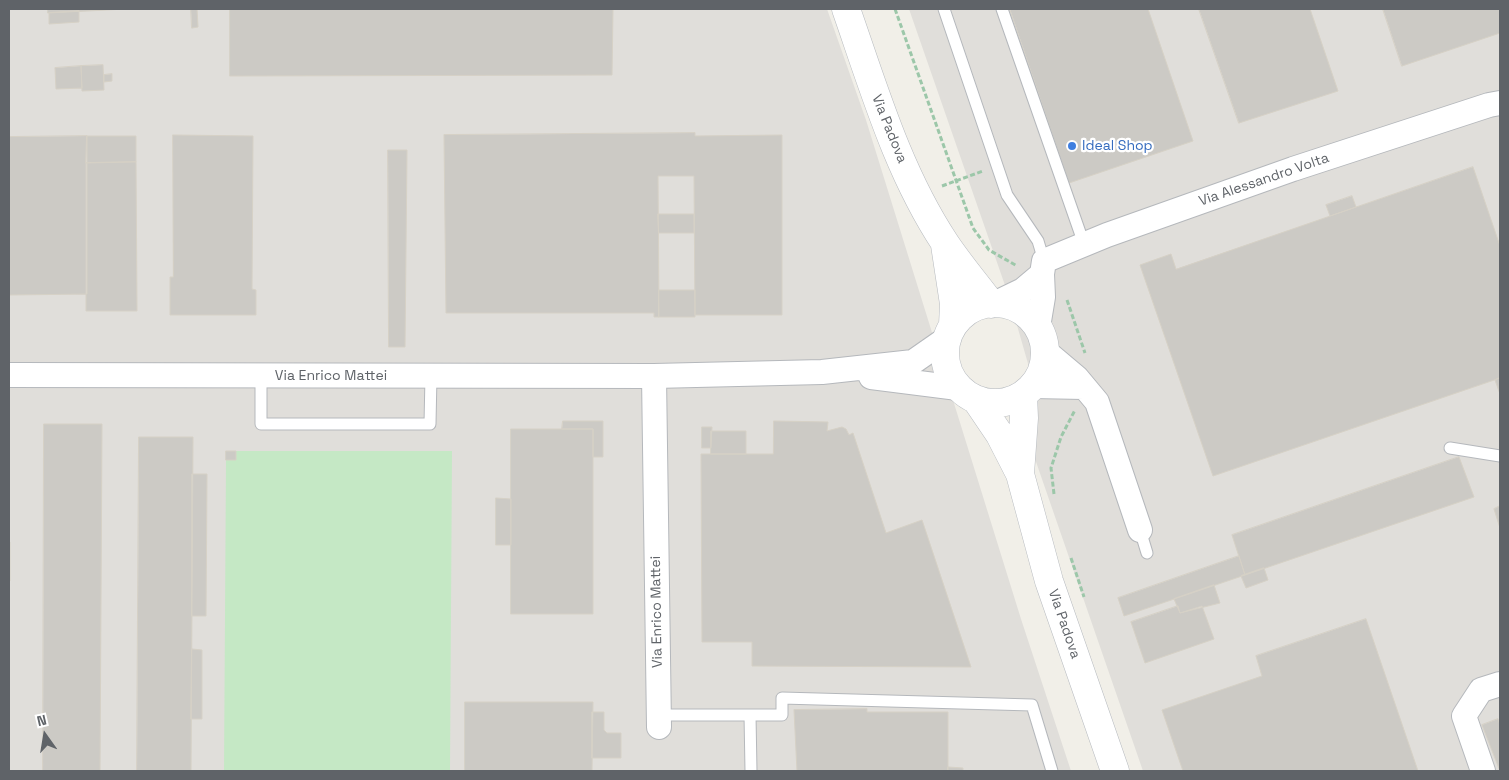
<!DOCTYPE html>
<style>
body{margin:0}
#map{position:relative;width:1509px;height:780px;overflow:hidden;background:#f1efe8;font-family:"Space Grotesk",sans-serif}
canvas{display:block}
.frame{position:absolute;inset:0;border:10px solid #5f6368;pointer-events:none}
.north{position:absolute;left:20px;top:710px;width:50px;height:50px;-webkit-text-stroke:4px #fff;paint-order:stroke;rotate:347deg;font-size:14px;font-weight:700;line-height:20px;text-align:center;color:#5f6368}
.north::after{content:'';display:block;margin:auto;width:18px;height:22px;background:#5f6368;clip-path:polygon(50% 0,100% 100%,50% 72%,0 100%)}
</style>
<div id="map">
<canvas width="1509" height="780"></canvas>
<div class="frame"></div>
<div class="north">N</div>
</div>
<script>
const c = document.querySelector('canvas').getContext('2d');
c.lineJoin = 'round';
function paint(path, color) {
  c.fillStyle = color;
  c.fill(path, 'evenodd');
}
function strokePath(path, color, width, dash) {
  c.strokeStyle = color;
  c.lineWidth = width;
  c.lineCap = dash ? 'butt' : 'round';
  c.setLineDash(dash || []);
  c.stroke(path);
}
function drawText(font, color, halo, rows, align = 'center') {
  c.font = font + ' "Space Grotesk",sans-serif';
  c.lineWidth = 4.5;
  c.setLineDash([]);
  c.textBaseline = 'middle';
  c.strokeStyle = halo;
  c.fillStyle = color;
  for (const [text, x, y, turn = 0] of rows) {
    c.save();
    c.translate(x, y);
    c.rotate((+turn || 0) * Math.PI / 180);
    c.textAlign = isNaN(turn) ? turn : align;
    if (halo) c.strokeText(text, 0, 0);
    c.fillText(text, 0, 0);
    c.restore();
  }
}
const industrial = new Path2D(`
 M9,9H827L866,120L1021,619L1071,771H9Z
 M909,9H1500V771H1143L1034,456L1033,381L1008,294Z`);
const green = new Path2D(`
 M236,451H452L450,771H224L226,460H236Z`);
const building = new Path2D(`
 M48,9H126L48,13Z
 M191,9H197L198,27L192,28Z
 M230,9H613L612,75L230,76Z
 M1010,9H1148L1193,141L1069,183Z
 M1199,9H1310L1338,91L1239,123Z
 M1383,9H1500V33L1402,66Z
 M79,11V22L49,24V13Z
 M103,65L104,90L82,91L81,66Z
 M81,66L82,88L56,89L55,68Z
 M112,74V81L104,82V75Z
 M695,133V136L782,135V315H695L694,176H658L659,317H654V313H446L444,135Z
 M173,135L253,136L252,289L256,290V315H170V277H173Z
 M87,136H136V162L86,163Z
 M87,136V294L9,295V137Z
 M388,150H407L405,347H389Z
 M136,162L137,311H86V163Z
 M1473,167L1500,246V378L1213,476L1140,265L1171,254L1176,269Z
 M1352,196L1356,207L1330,216L1326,205Z
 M658,214H694V233H659Z
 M659,290H695V317H659Z
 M1500,378V394L1495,380Z
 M563,421H603V457H593V429H562Z
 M774,421L828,422L827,431L842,427L846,429L849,435L853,433L886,533L922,520L971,667L752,666V642H702L701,454H773Z
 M44,424H102L100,771H43Z
 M702,427H712L711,448H702Z
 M511,429H593V614H511Z
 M711,431H746V454H711Z
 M139,437H193L191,771H137Z
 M226,451H236V460H226Z
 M1459,457L1474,497L1245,575L1232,535Z
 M192,474H207L206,616H192Z
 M496,498L511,499V545H496Z
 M1500,506V528L1494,509Z
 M9,542H10V581H9Z
 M1239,556L1245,575L1124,616L1118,598Z
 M1264,568L1268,580L1246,588L1241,576Z
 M1214,585L1220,603L1180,613L1174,599Z
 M1178,606L1180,613L1202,606L1214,639L1145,663L1131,622Z
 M1366,619L1418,771H1183L1162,710L1262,676L1256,656Z
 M192,649L202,650V719H191Z
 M465,702H593L592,771H465Z
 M867,709V712H948V771H797L794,710Z
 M592,712H604V730L607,733H621V758H592Z
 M1498,719L1500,725V771L1482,725Z
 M948,767L963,768V771H948Z`);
const path = new Path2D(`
 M895,9L973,228L989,250L1017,266
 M942,186L983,171
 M1067,300L1085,353
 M1054,494L1051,468L1061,437L1075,410
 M1071,558L1084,597`);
const lane = new Path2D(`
 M944,9L1007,195L1038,241L1044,261
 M1002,9L1084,244
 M261,376V424H430L431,376
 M1450,448L1500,456
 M1140,530L1147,553
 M659,715H782V698L1032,705L1052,771
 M750,715L751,771`);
const street = new Path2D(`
 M996,303L1023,290L1042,274
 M1038,327L1043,297L1042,274L1044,261L1107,235L1293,169L1489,105L1500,103
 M1045,351L1077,378L1097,402L1140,530
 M9,375L654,376L822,372L913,362L946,339
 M654,376L659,727
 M871,377L958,388
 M1033,386L1084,387
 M1483,771L1464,716L1481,690L1500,684`);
const secondary = new Path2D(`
 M846,9C874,89 898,172 945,243C959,264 976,284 991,304
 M945,245L954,304L953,325
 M945 353a50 50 0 1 1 100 0a50 50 0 1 1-100 0Z
 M977,401L1000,435L1020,474L1049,581L1115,771
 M1020,474L1024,418L1023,395`);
const markers = [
 [1072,146,5,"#3f7fe0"]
];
const streetNames = [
 ["Via Padova",889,129,68],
 ["Via Alessandro Volta",1264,180,-19],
 ["Via Enrico Mattei",331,376],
 ["Via Enrico Mattei",657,612,-91],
 ["Via Padova",1064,624,71]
];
const shopNames = [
 ["Ideal Shop",1082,146]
];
paint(industrial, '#e0deda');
paint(green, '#c5e8c5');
paint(building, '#cccac5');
strokePath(building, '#d6d1c6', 1);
strokePath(lane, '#b5b8bc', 13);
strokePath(street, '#b5b8bc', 26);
strokePath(secondary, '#b6babf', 29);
strokePath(path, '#9cc7a9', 3, [5, 2.5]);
strokePath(lane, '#fff', 11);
strokePath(street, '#fff', 24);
strokePath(secondary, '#fff', 28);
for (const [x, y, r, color] of markers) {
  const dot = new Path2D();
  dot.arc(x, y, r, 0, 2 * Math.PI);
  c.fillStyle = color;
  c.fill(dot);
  strokePath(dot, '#fff', 2);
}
drawText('14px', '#5f6368', '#fff', streetNames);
drawText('14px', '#366cbe', '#fff', shopNames, 'left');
</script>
